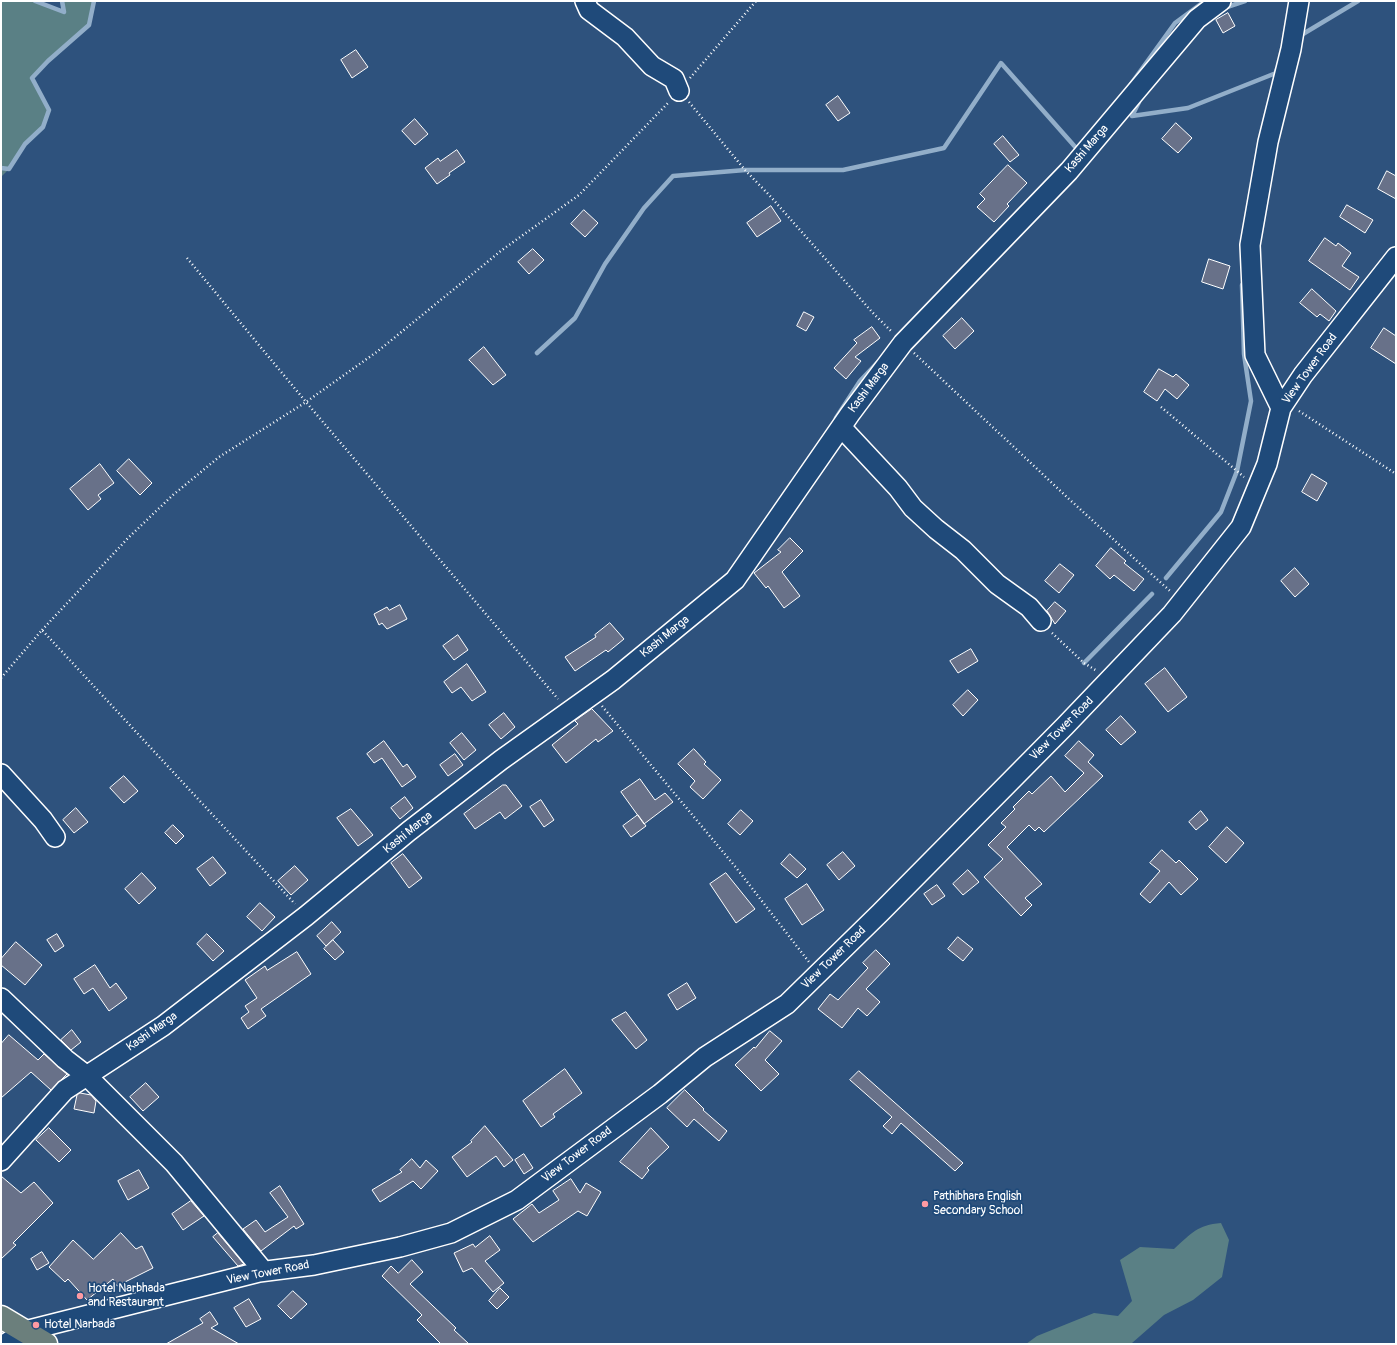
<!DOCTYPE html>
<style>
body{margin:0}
#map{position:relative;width:1397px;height:1345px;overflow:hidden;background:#2e527d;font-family:Pangolin,sans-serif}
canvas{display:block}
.frame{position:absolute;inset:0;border:2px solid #fff;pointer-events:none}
</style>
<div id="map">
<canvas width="1397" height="1345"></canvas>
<div class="frame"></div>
</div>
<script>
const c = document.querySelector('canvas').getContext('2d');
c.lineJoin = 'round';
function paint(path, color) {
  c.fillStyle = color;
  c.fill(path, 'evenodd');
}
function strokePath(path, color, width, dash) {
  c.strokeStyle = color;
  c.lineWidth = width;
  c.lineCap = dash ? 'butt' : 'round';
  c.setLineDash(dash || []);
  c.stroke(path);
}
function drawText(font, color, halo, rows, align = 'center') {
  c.font = font + ' Pangolin,sans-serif';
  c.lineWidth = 3.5;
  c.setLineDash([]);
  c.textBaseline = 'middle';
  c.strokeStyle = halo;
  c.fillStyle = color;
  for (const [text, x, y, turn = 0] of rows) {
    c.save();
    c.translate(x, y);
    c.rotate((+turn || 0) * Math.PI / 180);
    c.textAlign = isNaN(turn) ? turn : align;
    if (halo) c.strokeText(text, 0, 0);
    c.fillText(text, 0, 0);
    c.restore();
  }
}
const green = new Path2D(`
 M1,1H35L64,12L62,1H94L89,25L48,61L32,78L49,110L43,127L25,144L9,169L1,177Z
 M1221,1223L1229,1240L1222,1277L1193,1300L1164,1315L1132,1343L1026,1344L1037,1336L1094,1313L1118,1316L1132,1301L1120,1260L1140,1247L1174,1249C1192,1233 1197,1225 1221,1223Z`);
const stream = new Path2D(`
 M35,1L64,12L62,1
 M1224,8L1245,1
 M1298,37L1358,1
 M1131,84L1175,23L1205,1
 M1132,116L1188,108L1276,73L1277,69
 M1132,116L1139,102
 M1,168L9,169L25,144L43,127L49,110L32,78L48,61L89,25L94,1
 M537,353L575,318L605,264L644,208L673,176L745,170H843L944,148L1001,63L1077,149
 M836,418L860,381L877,363
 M1166,578L1221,512L1237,471L1251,401L1244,354L1242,285
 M1084,663L1152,594`);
const building = new Path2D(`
 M1228,13L1235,26L1223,33L1216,20Z
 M356,50L368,67L352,78L341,60Z
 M838,96L850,113L838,121L826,105Z
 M415,119L428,134L415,145L402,131Z
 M1176,123L1192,138L1178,153L1162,139Z
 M1003,136L1019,155L1010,162L994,144Z
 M457,150L465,162L449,173L450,175L437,184L425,168L438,158L440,161Z
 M1008,165L1027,183L1007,204L1009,206L994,222L977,207L985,199L980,194Z
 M1387,171L1396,176V199L1378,189Z
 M1347,205L1373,220L1365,233L1340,217Z
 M771,206L781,221L757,237L747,223Z
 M584,210L598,223L585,237L571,224Z
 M1325,238L1336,246L1338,243L1351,253L1342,266L1359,277L1350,290L1309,261Z
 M533,249L544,260L529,274L518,262Z
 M1209,259L1230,266L1223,289L1202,282Z
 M1312,289L1336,311L1329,321L1320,314L1317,317L1300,303Z
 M804,312L814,317L806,331L797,326Z
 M962,318L974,331L955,349L943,336Z
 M872,327L880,338L855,357L861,361L846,379L834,368L857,343L854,340Z
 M1384,328L1396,336V364L1371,348Z
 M484,347L506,375L493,385L469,360Z
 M1159,369L1173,377L1176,374L1189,385L1177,399L1165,389L1157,401L1144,392Z
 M129,459L152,483L140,495L117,471Z
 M100,464L114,483L98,495L101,499L88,510L70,489Z
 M1312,474L1327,483L1317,501L1302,492Z
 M790,538L803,551L782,572L800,596L784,608L768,586L766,588L754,573L781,552L778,550Z
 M1111,548L1126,561L1124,563L1144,579L1134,591L1114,575L1110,579L1096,566Z
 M1060,564L1074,575L1059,593L1045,581Z
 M1295,568L1309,584L1295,597L1281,581Z
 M1055,602L1066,611L1055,624L1047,611Z
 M400,605L407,619L387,629L382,623L379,625L374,614L387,607L389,610Z
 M610,623L624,639L608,652L606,650L575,671L565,657L596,637L595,635Z
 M458,635L468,650L454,660L443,646Z
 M971,649L978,661L958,673L950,661Z
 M467,664L486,692L472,701L461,687L452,693L444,682Z
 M1165,668L1187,697L1168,712L1145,684Z
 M968,690L978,700L963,716L953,705Z
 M592,709L613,731L598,742L596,739L566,763L552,745L578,724L575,721Z
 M504,713L515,727L501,739L489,725Z
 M1121,716L1136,732L1121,745L1106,730Z
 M462,733L476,750L464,760L450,743Z
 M384,741L403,767L407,764L416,777L402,787L382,758L374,763L367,754Z
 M1079,741L1094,755L1088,762L1103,776L1044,832L1039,827L1035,831L1029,825L1007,847L1042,884L1025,898L1032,905L1021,916L984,877L1003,859L988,845L1006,827L1001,823L1015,809L1013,807L1029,791L1032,794L1051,776L1065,792L1084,773L1065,756Z
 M694,749L706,762L704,764L721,780L703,799L690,787L695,781L678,764Z
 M455,754L463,765L448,776L440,765Z
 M124,776L138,791L124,803L110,788Z
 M640,779L655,800L665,793L673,802L644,824L621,792Z
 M503,785H506L522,806L505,819L500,812L475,829L464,814Z
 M405,797L413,808L400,819L391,808Z
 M541,800L554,820L544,827L530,807Z
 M76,808L88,822L74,833L63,820Z
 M351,809L373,835L358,846L337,818Z
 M741,810L753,821L740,835L728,824Z
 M1201,811L1208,820L1196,830L1189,822Z
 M638,815L646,826L631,837L623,826Z
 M173,825L184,836L176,844L165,833Z
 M1227,827L1244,843L1226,863L1209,847Z
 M1162,850L1176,863L1179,860L1198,879L1181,895L1169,882L1150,903L1140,894L1160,871L1150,863Z
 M843,852L855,866L839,880L827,865Z
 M403,854L422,878L409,888L391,863Z
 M790,854L806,869L797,878L781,864Z
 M213,857L226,873L210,886L197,869Z
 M295,866L308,880L291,895L278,881Z
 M968,870L979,882L963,895L953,884Z
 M142,873L156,888L139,904L125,889Z
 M726,873L755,909L736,923L710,884Z
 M807,884L824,910L802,925L785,899Z
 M937,885L945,896L932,905L924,894Z
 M260,903L275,917L262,931L247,917Z
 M332,922L341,932L326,946L317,936Z
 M57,934L64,946L55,952L47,940Z
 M207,934L224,951L213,961L197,944Z
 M958,937L973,949L963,961L948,949Z
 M333,940L344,952L335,960L324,949Z
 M16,942L42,965L25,985L1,965V959Z
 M876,950L890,964L866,989L880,1002L867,1016L858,1008L842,1028L818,1009L830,994L838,1000L868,968L863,963Z
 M297,952L311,974L261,1009L266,1016L248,1029L241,1018L249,1012L245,1006L257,998L245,980L265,966L267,970Z
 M95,965L110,988L116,983L127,998L109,1011L93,988L84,994L74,979Z
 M687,983L696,998L677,1010L668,995Z
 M626,1012L647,1040L636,1049L612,1020Z
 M72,1030L81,1042L71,1050L61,1040Z
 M770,1031L782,1041L765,1060L779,1074L761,1091L735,1065L754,1047L755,1048Z
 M9,1035L38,1060L44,1054L67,1074L51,1090L31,1072L1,1098V1044Z
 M565,1069L582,1093L553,1114L555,1117L541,1127L523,1101Z
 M859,1071L963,1163L955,1171L901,1123L892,1134L883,1126L892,1117L850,1080Z
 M146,1083L159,1097L143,1111L130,1097Z
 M685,1090L704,1109L703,1110L727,1131L719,1141L694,1119L687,1127L667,1108Z
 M80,1093L91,1095L96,1101L94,1113L74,1109L77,1095Z
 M485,1126L513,1160L504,1167L496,1156L467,1177L452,1157L472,1142L471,1141Z
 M49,1128L71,1150L59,1162L36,1140Z
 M651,1128L669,1147L647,1168L649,1170L642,1179L620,1162Z
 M524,1154L533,1168L524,1174L515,1160Z
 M412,1159L420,1168L426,1160L438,1171L421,1189L413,1181L380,1202L372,1190L402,1172L400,1170Z
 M139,1170L149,1188L128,1200L118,1181Z
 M1,1176L21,1193L34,1182L53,1203L13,1243L16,1245L1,1259Z
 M571,1179L580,1193L586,1183L601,1192L587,1216L578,1211L533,1242L513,1219L532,1204L539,1213L559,1200L553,1191Z
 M280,1186L304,1224L296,1229L294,1226L261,1251L243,1229L256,1220L265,1232L288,1217L270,1193Z
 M191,1201L204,1216L183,1230L172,1214Z
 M121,1233L136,1249L142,1246L153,1268L117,1286L113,1279L87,1300L68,1279L65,1282L49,1267L73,1240L93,1259Z
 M218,1233L244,1264L238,1266L213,1237Z
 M490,1236L500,1250L485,1261L504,1283L493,1292L472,1268L463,1272L454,1253L473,1244L475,1247Z
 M42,1252L49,1263L37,1270L31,1259Z
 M412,1260L423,1272L410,1284L456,1328L454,1330L469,1344H441L417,1320L422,1315L382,1276L391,1266L398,1273Z
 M500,1288L509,1297L497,1309L489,1301Z
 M293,1291L307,1304L291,1319L278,1306Z
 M249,1299L261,1319L246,1327L234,1308Z
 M210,1312L218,1324L211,1328L239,1344H166L203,1323L200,1319Z`);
const path = new Path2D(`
 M690,78L756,1
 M689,102L745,170L771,197L872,312L892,332
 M187,258L306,402L558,699
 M914,353L1069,499L1170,591
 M1161,407L1244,477
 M1299,411L1396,474
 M42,630L129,537L173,495L219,457L306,402L378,351L502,250L579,195L668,103
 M1052,633L1084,663L1097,671
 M1,678L42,630L295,904
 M602,706L738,870L809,962`);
const minor = new Path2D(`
 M585,1L589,10L625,37L652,66L674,79L679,91
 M1281,408L1255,355L1250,245L1268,142L1291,49L1299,1
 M841,427L898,488L913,508L936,529L963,550L997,584L1029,607L1041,621
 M1,774L43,820L55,837
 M1,998L65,1059L87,1076L174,1163L261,1268L259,1272
 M1,1161L65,1090L163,1026L306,916L409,831L501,760L613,680L735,580L850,414L903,343L1069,171L1197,19L1221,1
 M5,1344L25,1331L259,1272L314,1265L400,1247L451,1233L517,1200L660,1094L705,1057L787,1004L880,913L1065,726L1172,614L1241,527L1267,464L1281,408L1303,375L1396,257`);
const highway = new Path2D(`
 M1,1317L46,1344`);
const markers = [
 [925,1204,4,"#ff9aa2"],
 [80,1296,4,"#ff9aa2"],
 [36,1325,4,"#ff9aa2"]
];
const streetNames = [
 ["Kashi Marga",1087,149,-49],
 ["View Tower Road",1310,369,-54],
 ["Kashi Marga",869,388,-53],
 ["Kashi Marga",665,637,-39],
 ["View Tower Road",1062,729,-45],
 ["Kashi Marga",408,833,-39],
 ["View Tower Road",834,958,-44],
 ["Kashi Marga",152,1032,-35],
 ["View Tower Road",577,1155,-37],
 ["View Tower Road",268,1273,-11]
];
const poiNames = [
 ["Pathibhara English",933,1197],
 ["Secondary School",933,1211],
 ["Hotel Narbhada",88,1289],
 ["and Restaurant",88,1303],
 ["Hotel Narbada",44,1325]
];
paint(green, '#5a8085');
strokePath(stream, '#92aec9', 4.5);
paint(building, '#687189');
strokePath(building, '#fff', 1);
strokePath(minor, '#fff', 22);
strokePath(highway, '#fff', 25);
strokePath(path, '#fff', 2.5, [1, 3]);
strokePath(minor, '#1f4a7a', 19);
strokePath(highway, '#6b7f7c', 22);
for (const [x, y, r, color] of markers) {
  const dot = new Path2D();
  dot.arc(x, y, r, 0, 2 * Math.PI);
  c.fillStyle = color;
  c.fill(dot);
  strokePath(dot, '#1f4a7a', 1.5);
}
drawText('12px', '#fff', '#1f4a7a', streetNames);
drawText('12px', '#fff', '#1f4a7a', poiNames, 'left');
</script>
